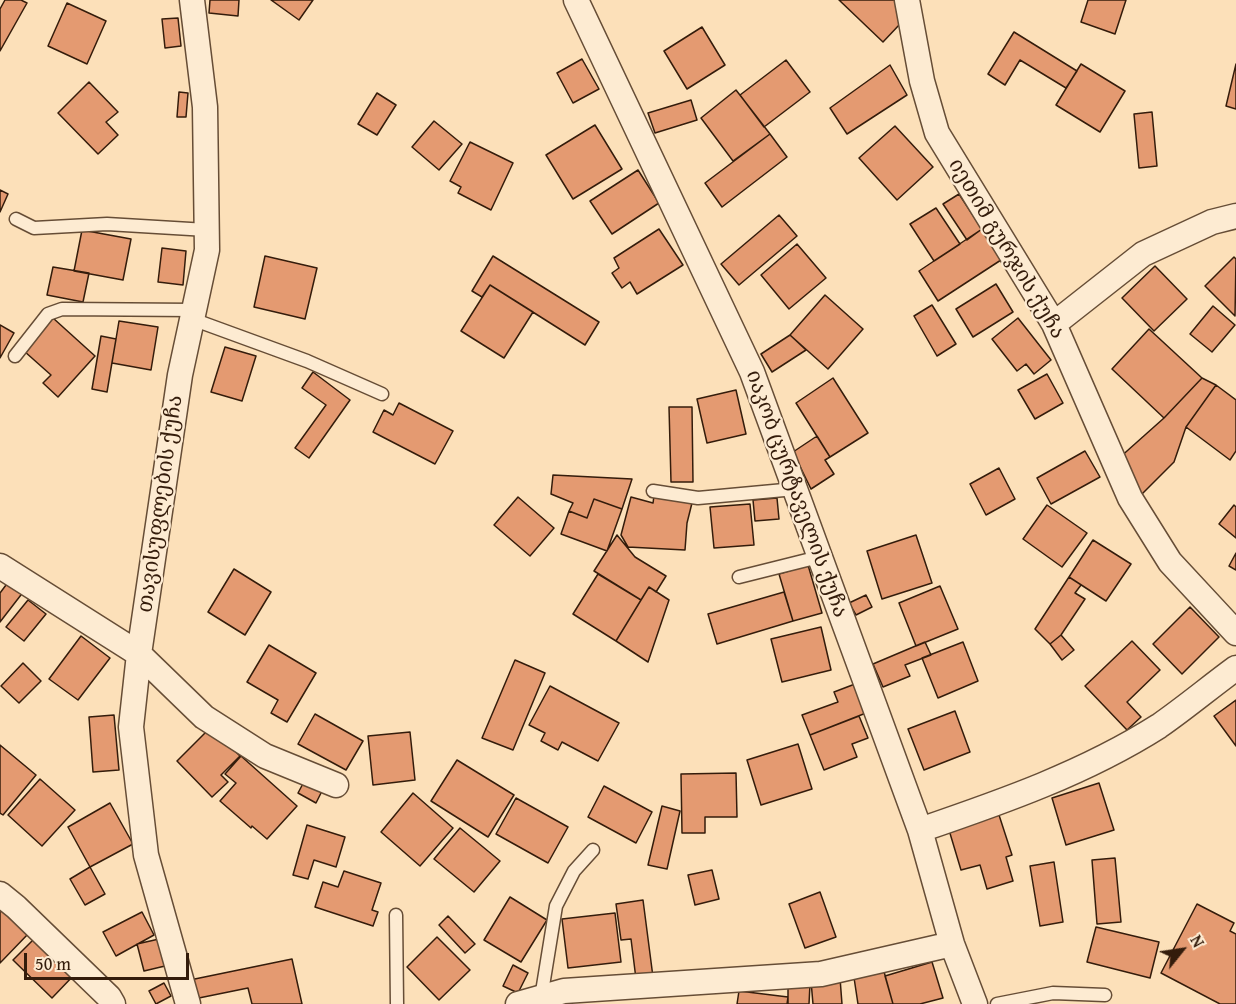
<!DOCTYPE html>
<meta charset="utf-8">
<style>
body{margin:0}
#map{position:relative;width:1236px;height:1004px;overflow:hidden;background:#fce0b9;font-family:"Gentium Book Plus",serif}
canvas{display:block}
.north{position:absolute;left:1152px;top:920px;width:60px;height:60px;-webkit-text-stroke:4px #fdebd2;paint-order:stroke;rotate:60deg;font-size:16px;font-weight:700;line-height:24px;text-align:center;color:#341c0b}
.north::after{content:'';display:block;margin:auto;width:21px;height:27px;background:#341c0b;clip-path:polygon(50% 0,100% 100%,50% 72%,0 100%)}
.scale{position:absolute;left:24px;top:953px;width:165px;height:27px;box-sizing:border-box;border:3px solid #341c0b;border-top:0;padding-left:8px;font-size:18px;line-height:21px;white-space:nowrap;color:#341c0b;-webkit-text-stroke:4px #fdebd2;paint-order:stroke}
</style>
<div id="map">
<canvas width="1236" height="1004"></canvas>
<div class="north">N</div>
<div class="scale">50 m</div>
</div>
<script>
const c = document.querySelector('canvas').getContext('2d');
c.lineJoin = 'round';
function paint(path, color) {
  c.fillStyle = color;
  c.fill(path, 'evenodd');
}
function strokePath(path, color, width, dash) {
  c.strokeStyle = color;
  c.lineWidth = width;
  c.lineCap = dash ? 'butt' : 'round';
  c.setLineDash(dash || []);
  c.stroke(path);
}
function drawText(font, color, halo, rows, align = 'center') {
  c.font = font + ' "Gentium Book Plus","Noto Serif Georgian",serif';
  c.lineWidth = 4.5;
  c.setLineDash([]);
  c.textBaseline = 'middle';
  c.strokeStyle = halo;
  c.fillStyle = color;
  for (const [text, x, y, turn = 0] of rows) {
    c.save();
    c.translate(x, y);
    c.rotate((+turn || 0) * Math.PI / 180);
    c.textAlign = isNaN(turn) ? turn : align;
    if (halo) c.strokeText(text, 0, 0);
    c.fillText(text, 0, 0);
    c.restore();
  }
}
const building = new Path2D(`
 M5,0H21L27,3L0,51V9Z
 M210,0H239L238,16L209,13Z
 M271,0H313L299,20Z
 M839,0H897L900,24L883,42Z
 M1088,0H1126L1115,34L1081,22Z
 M67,3L106,21L87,64L48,46Z
 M178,18L181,46L165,48L162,19Z
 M702,27L725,65L687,89L664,51Z
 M1014,32L1077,71L1066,88L1020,60L1005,85L988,74Z
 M582,59L599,89L573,103L557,73Z
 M786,60L810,92L764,127L740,95Z
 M1081,64L1125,91L1100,132L1056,105Z
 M1236,64V109L1226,106Z
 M890,65L907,95L847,134L830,108Z
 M89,82L118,112L106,122L118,135L98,154L58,113Z
 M736,90L770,134L733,161L701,118Z
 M179,92L188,93L186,117H177Z
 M377,93L396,105L377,135L358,124Z
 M691,100L697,120L655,133L648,113Z
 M1152,112L1157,166L1139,168L1134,114Z
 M434,121L462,144L439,170L412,147Z
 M595,125L622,169L573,199L546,155Z
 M895,126L933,167L897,200L859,158Z
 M770,134L787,157L722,207L705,183Z
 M470,142L513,163L491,210L458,193L461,187L450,181Z
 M638,170L659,203L612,234L590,201Z
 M0,190L8,194L0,212Z
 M959,194L982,229L967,240L943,204Z
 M936,208L960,244L934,261L910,224Z
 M779,215L797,236L739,285L721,264Z
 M659,229L683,265L637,294L630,282L622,288L612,273L619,268L614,258Z
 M982,229L1001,260L938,301L919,271Z
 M82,230L131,239L123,280L74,271Z
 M797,244L826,278L789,309L761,275Z
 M162,248L186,251L183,285L158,282Z
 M265,256L317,268L305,319L254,307Z
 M493,256L599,322L585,345L490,285L482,297L472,291Z
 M1234,257L1236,259L1235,316L1205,286Z
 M1155,266L1187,299L1154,331L1122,298Z
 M53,267L89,273L83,302L47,295Z
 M996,284L1013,312L973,337L956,309Z
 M490,285L533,312L504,358L461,331Z
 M825,295L863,329L828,369L790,335Z
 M932,305L956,344L937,356L914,316Z
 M1213,306L1235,325L1212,352L1190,334Z
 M53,318L95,356L58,397L43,383L51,375L24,351Z
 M1018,318L1051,360L1034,374L1026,364L1017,371L992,339Z
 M119,321L158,327L151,370L112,363Z
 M0,325L14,333L0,358Z
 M1149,329L1202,378L1164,418L1112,369Z
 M790,335L806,350L772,372L761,354Z
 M101,336L116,339L107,392L92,389Z
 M225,347L256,356L242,401L211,392Z
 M313,372L350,400L309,458L295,448L326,405L302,388Z
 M1047,374L1063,403L1035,419L1018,390Z
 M833,378L868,433L830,457L796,403Z
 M1202,378L1216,385L1186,427L1174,462L1138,498L1118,459L1164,418Z
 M1216,385L1236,400V451L1230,460L1186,427Z
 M736,390L746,434L707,443L697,399Z
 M399,403L453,431L435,464L373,432L384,410L393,415Z
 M669,407H692L693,482H671Z
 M817,436L830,457L825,460L834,474L811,489L793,452Z
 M1085,451L1100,477L1051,504L1037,478Z
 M999,468L1015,499L986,515L970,484Z
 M553,475L632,479L622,509L594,499L587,518L569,511L573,503L551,494Z
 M654,496L693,499L687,523L685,550L628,547L621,535L631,497L653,503Z
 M518,497L554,528L530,556L494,525Z
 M777,498L779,519L755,521L753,500Z
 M594,499L622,509L607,551L561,534L569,511L587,518Z
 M750,504L754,545L714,548L710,507Z
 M1047,505L1087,533L1062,567L1023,539Z
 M1234,505L1236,507V538L1219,524Z
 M617,535L635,557L666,576L656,592L649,587L641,600L594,571Z
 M916,535L932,583L882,599L867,551Z
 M1093,540L1131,564L1106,601L1069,577Z
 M1236,553V570L1229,566Z
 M808,565L822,613L793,621L779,574Z
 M234,569L271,592L245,635L208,612Z
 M598,574L641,600L616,641L573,614Z
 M1069,577L1081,585L1075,593L1085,599L1061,635L1050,644L1035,629Z
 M9,581L24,591L0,622V593Z
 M940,586L958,629L916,646L899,603Z
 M649,587L669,600L648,662L616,641Z
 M784,592L793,621L717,644L708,614Z
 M866,595L872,607L856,615L849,603Z
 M28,600L46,614L24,641L6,627Z
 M1190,607L1219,637L1182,674L1153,644Z
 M821,627L831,670L782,682L771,639Z
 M1061,635L1074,650L1062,660L1050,644Z
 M81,636L110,658L78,700L49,679Z
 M1132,641L1160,670L1127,702L1141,717L1127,730L1085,686Z
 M925,642L931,655L905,665L910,676L883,687L873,664Z
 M963,642L978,681L938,698L922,658Z
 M269,645L316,673L287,722L271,713L278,700L247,682Z
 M515,660L545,673L513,750L482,738Z
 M23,663L41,681L19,703L1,686Z
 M855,684L866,713L810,735L802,715L838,702L834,692Z
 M550,686L619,723L598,761L562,742L558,750L541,741L545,733L529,725Z
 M1236,700V746L1214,716Z
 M955,711L970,752L924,770L908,729Z
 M315,714L363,741L346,770L298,744Z
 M114,715L119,770L93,772L89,717Z
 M859,716L868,738L852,744L857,757L824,770L810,735Z
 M211,727L240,756L221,775L228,782L212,797L177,761Z
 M410,732L415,780L373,785L368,736Z
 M798,744L812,789L761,805L747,760Z
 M0,745L36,775L3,815L0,813Z
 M241,756L297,806L267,839L252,826L251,828L220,801L236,783L225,774Z
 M457,760L514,795L488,837L431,801Z
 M736,773L737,817H705V833H682L681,774Z
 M306,778L324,787L316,803L298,793Z
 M40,779L75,810L42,846L8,815Z
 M1099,783L1114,830L1066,845L1052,798Z
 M604,786L652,812L636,843L588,817Z
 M413,793L453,828L420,866L381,832Z
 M516,798L568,827L548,863L496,834Z
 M110,803L133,844L90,867L68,827Z
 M662,806L680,811L667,869L648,865Z
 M999,815L1012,855L1006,857L1013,881L987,889L980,865L961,870L949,830Z
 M307,825L345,837L336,867L314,860L308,879L293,875Z
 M460,828L500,861L474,892L434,859Z
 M1115,858L1121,922L1097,924L1092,860Z
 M1054,862L1063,922L1040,926L1030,866Z
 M90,867L105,894L85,905L70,879Z
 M712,870L719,899L695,905L688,875Z
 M344,871L381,883L372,910L378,912L373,926L315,907L323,882L338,887Z
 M820,892L836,937L805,948L789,904Z
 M510,897L547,920L521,962L484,940Z
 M643,900L653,977L636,979L631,939L621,940L616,904Z
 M1197,904L1234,923L1230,931L1236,934V1004H1220L1161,973Z
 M3,908L29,933L0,963V911Z
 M142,912L154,935L116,956L103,932Z
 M615,913L621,962L568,968L562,919Z
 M448,916L475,944L465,953L439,925Z
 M1096,927L1159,942L1150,978L1087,962Z
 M37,936L75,974L52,998L13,960Z
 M437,937L470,970L439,1000L407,967Z
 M159,939L165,966L144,971L137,944Z
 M292,959L302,1004H252L248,988L189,1000L185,981Z
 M932,962L943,998L920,1004H893L885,976Z
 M513,965L528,973L518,993L503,986Z
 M883,968L893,1004H858L853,971Z
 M840,978L842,1004H813L811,981Z
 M164,983L171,996L156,1004L149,991Z
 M788,984H810L809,1004H788Z
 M739,991L788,997L787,1004H737Z`);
const lane = new Path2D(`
 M16,219L34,228L107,224L207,230
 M192,319L307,361L382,394
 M15,356L48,314L62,309L194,310
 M653,491L698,498L795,489
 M739,577L819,557
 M396,915L397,1004
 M541,998L556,906L574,871L593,850
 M997,1004L1053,993L1105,995`);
const street = new Path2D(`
 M576,0L752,372L920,830L952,944L975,1004
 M907,0L922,81L937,133L1054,324L1130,498L1170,562L1236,633
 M1054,324L1143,254L1212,222L1236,216
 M0,566L139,654L204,717L265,756L336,785
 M920,830C1002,802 1085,773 1159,726C1185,708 1210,687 1236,668
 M0,894L16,907L109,997L113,1004
 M188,1004L146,855L131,727L139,654L180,375L207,250L205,107L192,0
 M518,1004L564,991L821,974L952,944`);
const streetNames = [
 ["იეთიმ გურჯის ქუჩა",1006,249,59],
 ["იაკობ ცურტაველის ქუჩა",796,494,70],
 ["თავისუფლების ქუჩა",161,504,-82]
];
paint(building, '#e49a71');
strokePath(building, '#341c0b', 1.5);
strokePath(lane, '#664d36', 15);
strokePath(street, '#664d36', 27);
strokePath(lane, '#fdebd2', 12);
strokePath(street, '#fdebd2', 24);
drawText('21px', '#341c0b', '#fdebd2', streetNames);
</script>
